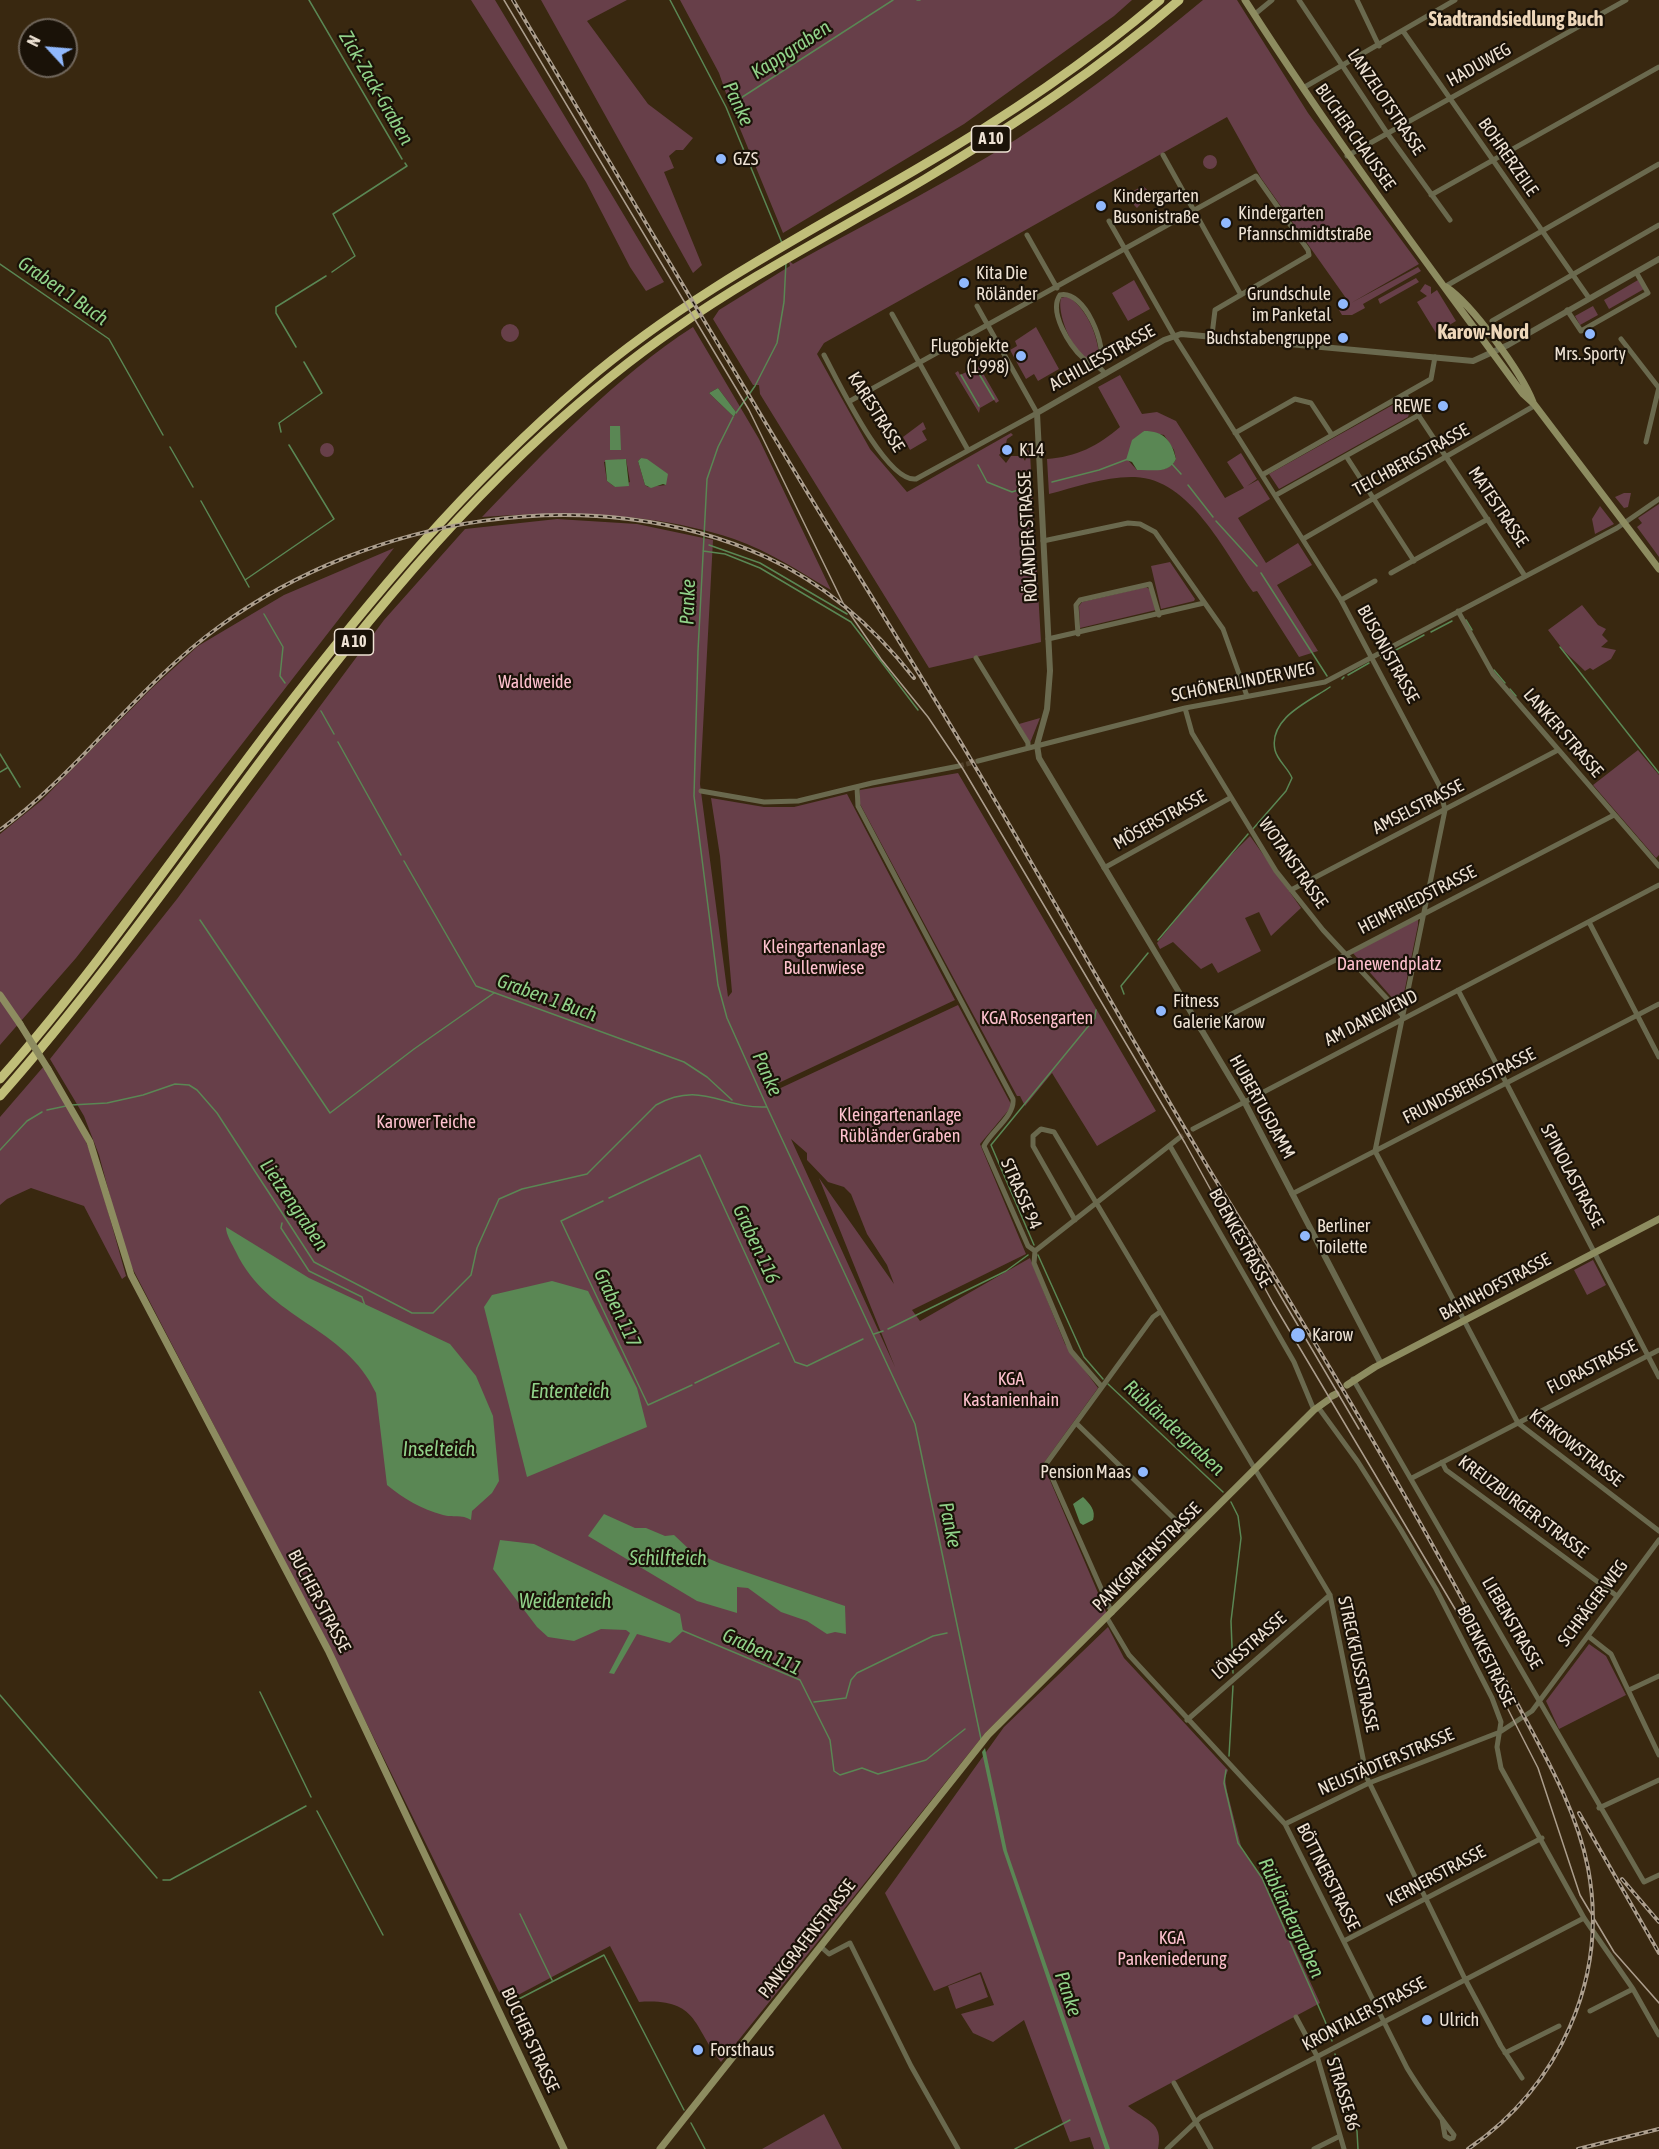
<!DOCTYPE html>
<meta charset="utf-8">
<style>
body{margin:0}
#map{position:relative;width:1659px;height:2149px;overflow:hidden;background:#392810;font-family:"Asap Condensed",sans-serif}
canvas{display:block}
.north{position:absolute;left:18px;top:18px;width:60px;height:60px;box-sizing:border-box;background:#1a1208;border:2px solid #6f655a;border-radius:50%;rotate:296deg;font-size:16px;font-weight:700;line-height:24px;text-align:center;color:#eee2d4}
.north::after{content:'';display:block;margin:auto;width:21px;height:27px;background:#90b8fd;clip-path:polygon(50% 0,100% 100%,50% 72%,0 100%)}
</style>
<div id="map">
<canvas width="1659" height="2149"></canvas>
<div class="north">N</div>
</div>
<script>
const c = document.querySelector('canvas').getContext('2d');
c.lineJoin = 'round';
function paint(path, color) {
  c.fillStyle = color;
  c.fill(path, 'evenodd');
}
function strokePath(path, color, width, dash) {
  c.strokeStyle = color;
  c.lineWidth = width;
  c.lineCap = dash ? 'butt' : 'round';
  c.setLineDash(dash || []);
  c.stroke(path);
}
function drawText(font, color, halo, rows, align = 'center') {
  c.font = font + ' "Asap Condensed",sans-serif';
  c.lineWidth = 4.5;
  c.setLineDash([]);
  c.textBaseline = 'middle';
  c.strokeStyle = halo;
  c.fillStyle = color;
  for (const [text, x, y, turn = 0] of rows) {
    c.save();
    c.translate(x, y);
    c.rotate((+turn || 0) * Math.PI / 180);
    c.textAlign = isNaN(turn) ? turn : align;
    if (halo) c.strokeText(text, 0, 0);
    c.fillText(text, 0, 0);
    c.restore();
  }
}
const green = new Path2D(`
 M471,0H495L664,282L646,291L630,267L586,182Z
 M541,0H627L587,21L648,104L693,138L683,150H676L669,156L674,168L664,172L702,265L693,273Z
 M680,0H1132L1114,16L964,124L783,233L729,102L719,73Z
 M1203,0H1237L1308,113L1419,264L1351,303L1418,267L1421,271L1363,304L1365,308L1352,315H1342L1339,310L1348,301L1261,178L1227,117L824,343L817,354L870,449L907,492L1011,433L1013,435L1007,439L1005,448L999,455L1006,463L1011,456H1022L1025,461L1026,458L1023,455L1027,449L1030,453L1041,642L929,668L760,394L759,385H753L713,319L719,310L790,266L789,261L793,264C858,228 925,194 989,156C1065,111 1135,56 1203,0Z
 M1203 162a7 7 0 1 1 14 0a7 7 0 1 1-14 0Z
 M1143,186L1151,193L1137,208L1134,205L1133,191Z
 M1416,278L1419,282L1380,304L1378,299Z
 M1134,280L1150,309L1128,321L1112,293Z
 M1638,280L1644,289L1609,309L1604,300Z
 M1425,284L1431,287V294L1437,290L1456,321L1436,333L1417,302L1427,296L1420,291Z
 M1068,296C1089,312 1097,334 1100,360L1098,362C1077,365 1056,315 1061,298Z
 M1593,306L1598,315L1580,325L1575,316Z
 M501 333a9 9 0 1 1 18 0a9 9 0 1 1-18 0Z
 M693,327L759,439L831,590C800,572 769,551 734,539C653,512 567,511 482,517C544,452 618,375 693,327ZM718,388L736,412L734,417L709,393ZM641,458L666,485L648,487L645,485L638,461ZM626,459L630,482L615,487L607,481L604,462Z
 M1036,327L1059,369L1038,381L1034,374L1026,379L1010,350L1017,346L1015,341Z
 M976,361L999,401L996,403L994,400L980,408L979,413L955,373L958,371L960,375L973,369Z
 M1120,375L1142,414L1157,412L1176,421L1225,498L1244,488L1227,462L1241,453L1257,479L1247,486L1258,480L1270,499L1238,518L1266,563L1298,543L1312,565L1277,585L1318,651L1299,657L1257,591L1253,592C1224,551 1190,479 1135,477C1106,476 1076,487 1049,494L1047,459C1076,457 1098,446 1120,427L1098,387ZM1144,431L1164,435L1174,450L1176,459C1169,474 1151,469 1137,470L1127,459Z
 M1398,402L1409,414L1408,417L1279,489L1269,474Z
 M923,422L926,429L922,431L927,440L910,450L903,437Z
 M320 450a7 7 0 1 1 14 0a7 7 0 1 1-14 0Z
 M1624,493H1631L1628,507L1624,508L1615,497Z
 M1659,504V557L1637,527L1642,523L1638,518Z
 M1600,506L1614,524L1595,534L1592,519Z
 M557,519L637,524L713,540L700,784L728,997L732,992L720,856L711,798L764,807H794L847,794L955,1000L768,1088L770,1093L958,1005L1012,1106L980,1144L1026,1254L912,1310L920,1321L1030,1258L1065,1344L1098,1388L1043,1464L1107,1614L986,1732L721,2062C692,2026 699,1998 639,2002L610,1946L507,2001L504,1995L501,1996L327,1643L126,1256L99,1155L84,1116L50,1059L177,899L384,620L465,529ZM791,1139L807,1153V1160L828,1182L844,1187L851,1194L867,1234L887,1265L894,1284L819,1178L895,1367Z
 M394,548L76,958L0,1045V834L42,800L152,688L198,646L284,595Z
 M1170,562L1195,599L1194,601L1161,609L1151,566Z
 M1146,587L1151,590L1156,610L1080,628L1079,606L1082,602Z
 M1582,605L1598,625L1606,629L1602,635L1608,641L1601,647L1616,650L1611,659L1593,670L1590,668L1585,671L1564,651L1548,630Z
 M1040,718L1030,743L1019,724Z
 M1638,750L1659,775V855L1656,858L1593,785Z
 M958,773L1156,1111L1097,1146L1052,1073L1025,1106L1020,1096H1017L860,804V790Z
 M1250,836L1301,908L1271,936L1259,912L1245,918L1261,951L1218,973L1212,963L1201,969L1173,942L1160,949L1157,943L1220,866Z
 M1418,917V925L1401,1008L1352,952Z
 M44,1066L79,1125L94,1161L126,1276L122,1279L84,1206L31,1188L7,1199L0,1205V1117Z
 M1593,1260L1606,1285L1587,1295L1574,1270Z
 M1108,1627L1124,1658L1228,1770L1225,1778L1227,1791L1242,1850L1261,1876L1320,2003L1128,2106C1145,2121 1164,2121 1158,2149H1094L1090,2137L1070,2142L1024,2020L993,2042L973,2033L961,2014L994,2005L981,1972L934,1991L885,1893L1004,1727Z
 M1589,1644L1606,1656L1626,1695L1559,1729L1546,1701Z
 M980,1974L988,1997L956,2009L948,1986Z
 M824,2114L842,2149H762Z`);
const water = new Path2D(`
 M718,388L736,412L734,417L709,393Z
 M610,426H620L621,450H610Z
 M1144,431C1164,431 1172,441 1176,459C1169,475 1151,469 1137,470L1132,462L1126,460L1132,440Z
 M641,458L647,459L668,474L666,485L663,484L651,488L645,485L638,461Z
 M626,459L629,486L615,487L607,481L605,460Z
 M226,1227L309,1278L450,1344L476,1376L493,1416L499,1481L492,1493L472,1511L471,1520C462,1514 452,1518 443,1515C421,1509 404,1499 387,1485L376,1393C345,1326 268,1320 236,1252C232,1244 226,1235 226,1227Z
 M552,1281L588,1291L637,1388L647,1427L527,1477L484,1307L492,1295Z
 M1083,1497C1090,1504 1096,1510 1093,1520L1083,1525L1080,1523L1073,1504Z
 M604,1514L635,1528H646L665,1536L674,1535L691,1551L719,1563L845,1606L846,1634L835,1632L827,1634L807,1621L781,1612L748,1588L737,1587V1613L697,1601L588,1536Z
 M500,1540L534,1544L680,1614L683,1631L670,1643L637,1634L614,1674L609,1673L630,1633L626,1630L601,1629L574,1641L548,1637L537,1627L493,1569Z
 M985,1748L1007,1851L1110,2149H1105L1003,1850L982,1752Z`);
const stream = new Path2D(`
 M309,0L402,159
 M670,0L726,107L782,243
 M917,0H920
 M733,103L893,0
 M0,264L109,339L163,435
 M332,272L355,256L333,214L407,166L405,163
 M296,347L276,313V307L326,276
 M975,367L994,399
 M961,375L979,406
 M736,413L755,386L777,343L784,302L786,262
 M733,417L718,447L707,479L698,651L694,796L718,985L727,1018L767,1107L915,1424L981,1739
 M281,432L279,423L322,393L304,362
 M170,447L193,487
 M1172,464L1181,474
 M978,465L987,482L1012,492L1030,486
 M1052,482L1099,470L1128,459
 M1188,485L1213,517
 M201,501L249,587
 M1216,521L1257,566
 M709,545L760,563L847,614
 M703,551L725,554L760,568L851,622L918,710
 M1261,573L1327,676
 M245,580L334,519L289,445
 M264,614L283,647L280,676L285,683
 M1466,620L1472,630
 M1431,632L1452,621
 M1560,647L1659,773
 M1381,658L1424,635
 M1494,670L1505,683
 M1348,675L1369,663
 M1342,679L1344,677
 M1510,689L1516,696
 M321,711L334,734
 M338,742L401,855
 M0,754L20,787
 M0,772L7,768
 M1252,830L1286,791L1292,778C1288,768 1277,760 1275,750C1268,718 1310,701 1330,687
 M404,861L476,986L684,1062L707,1077L732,1100
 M200,920L330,1113L414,1049L494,993
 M1158,940L1248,834
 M1124,994L1121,986L1148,953
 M71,1105L107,1103L143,1095L175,1084L189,1085L197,1090L217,1113L314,1262L412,1313H433L471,1275L477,1248L499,1199L522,1189L587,1174L656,1105C701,1080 723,1109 766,1107
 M47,1110L66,1106
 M0,1150L27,1121L42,1112
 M609,1198L700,1155L795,1362L807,1366L863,1339
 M603,1201L561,1221L648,1405L692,1385
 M282,1223L281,1228L309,1271L362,1297L365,1306
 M1034,1245L991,1145L1095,1018L1096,1010
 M1038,1255L1084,1357L1103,1379
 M888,1329L1006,1271L1028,1255
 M874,1334L883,1331
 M695,1383L779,1343
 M1108,1384L1223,1492
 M1231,1502L1238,1516L1241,1538L1231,1621L1233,1673
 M681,1630L800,1680L830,1740L834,1771L840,1775L862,1768L878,1774L926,1760L965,1729
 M260,1692L311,1797
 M0,1695L157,1878
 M814,1702L846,1698L851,1680L857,1673L933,1636L947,1633
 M1229,1756L1233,1686
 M1226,1770L1224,1783L1238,1843L1262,1878L1325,2021L1332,2041
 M317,1811L383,1935
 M163,1880H170L306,1806
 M520,1914L552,1980
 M511,2003L604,1955L684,2110
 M1335,2054L1346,2111L1357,2131L1358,2149
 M691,2123L705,2149
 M1015,2149L1070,2120`);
const minorTunnel = new Path2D(`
 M959,766L978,761
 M1179,1138L1193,1129`);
const minor = new Path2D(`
 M1299,0L1387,133L1450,220
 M1357,0L1379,46
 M1255,14L1272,0
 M1403,31L1589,298
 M1303,88L1455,0
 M1163,155L1241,295
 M1347,156L1626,0
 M1431,195L1659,67
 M1109,221L1176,339L1341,600L1439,785L1445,810L1375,1151
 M1027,235L1057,288
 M1446,286L1659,164
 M1567,310L1581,331L1648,293L1636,272
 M892,314L968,450
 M1492,321L1659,225
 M1621,339L1659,388
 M824,355C838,381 886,483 916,479L1037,413L977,306
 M1100,366C1108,346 1084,289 1060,295C1048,312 1070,346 1083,358C1091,365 1099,364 1105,374
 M1405,395L1525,576
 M850,401L1256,176L1308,250L1309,255L1215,310L1212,335
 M1235,433L1295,399L1311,403L1332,435
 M1646,442L1659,387
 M1346,456L1414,561
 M1262,475L1431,379L1435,357
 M1276,495L1419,415
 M1303,539L1534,406
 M1043,541L1128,523L1140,524L1155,532L1223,629L1247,696
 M1391,573L1488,519
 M1341,600L1375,581
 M1458,611L1493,674L1659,866
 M1078,634L1076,605L1080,600L1150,584L1159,615
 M1048,639L1204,603
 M976,658L1028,743V748
 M1185,708L1192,733L1276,871L1323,930L1404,1017
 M978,761L1185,708L1325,682L1617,528L1659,499
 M857,787L858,806L1013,1099C1015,1116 991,1131 984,1146L1028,1246L1035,1251
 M701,791L764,802L798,801L872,783L959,766
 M1104,868L1230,798
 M1291,890L1558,750
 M1589,922L1659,1057
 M1458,990L1659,1377
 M1201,1030L1614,815
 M1193,1129L1659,885
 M1170,1146L1294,1362L1314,1410
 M1375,1151L1518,1423L1659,1531
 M1292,1194L1659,1004
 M1075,1220L1033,1146V1136L1041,1129L1054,1132L1330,1595L1367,1778L1465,1979L1501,2046L1522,2078
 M1035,1251L1179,1138
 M1035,1251L1034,1263L1071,1351L1102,1387
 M1353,1379L1644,1882L1659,1875
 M1318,1407L1358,1462L1401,1530L1436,1589L1492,1698L1501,1722L1497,1747L1501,1768L1584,1918L1633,1989L1659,2035
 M1076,1423L1190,1534
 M1442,1462L1446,1470L1617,1596
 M1412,1478L1659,1350
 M1112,1613L1046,1464L1153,1317L1160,1312
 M1107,1618L1129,1655L1285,1824L1407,2068C1421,2091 1437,2113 1454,2135L1453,2138L1450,2139L1445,2136L1442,2119
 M1588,1636L1611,1654L1659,1755
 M1629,1690L1659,1676
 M1187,1720L1330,1595
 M1599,1808L1659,1780
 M1285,1824L1369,1783L1500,1732L1532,1711L1659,1540
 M1344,1941L1542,1838
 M820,1946L829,1954L850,1943L911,2066L958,2149
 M1590,2011L1633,1989
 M1296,2017L1317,2056L1344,2149
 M1505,2053L1559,2026
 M1174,2083L1211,2149
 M1167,2149L1201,2117L1584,1918
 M1314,2149L1340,2136`);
const tertiary = new Path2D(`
 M1381,1364L1244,1101L1039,758L1037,745L1047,709L1050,671L1037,413L1164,340L1181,334L1473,361L1508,345L1659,259`);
const secondary = new Path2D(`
 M1245,0C1332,136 1427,264 1523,394L1534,404L1659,569
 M1446,287C1472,304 1521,372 1533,402
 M0,995L20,1024
 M48,1069L90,1142L131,1275L328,1650L564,2149
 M1347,1385L1375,1367L1659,1219
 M1332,1396L1336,1394
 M660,2149L988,1735L1314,1410L1328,1400`);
const motorway = new Path2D(`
 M0,1079C100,966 184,841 275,722C370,599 466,484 584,383C684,297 802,236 915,170C1001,120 1084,65 1160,0
 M0,1096C189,882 333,626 545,433C586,396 628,361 673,330C753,274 841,229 925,179C1014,125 1101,68 1179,0`);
const tram = new Path2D(`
 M504,0L749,410L844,605L881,659L928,717L963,769L1185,1143L1273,1303L1467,1629L1538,1768L1580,1895L1614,1952L1659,2003
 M1257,1256L1359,1429`);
const rail = new Path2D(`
 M513,0C609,160 704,322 801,482C857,574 915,665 970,758C1053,897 1131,1040 1215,1179C1317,1345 1419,1512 1508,1686C1538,1745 1575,1802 1588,1868C1609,1978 1559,2087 1468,2149
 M0,830C81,770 138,685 220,626C372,516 592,478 766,557C825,584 874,627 914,678
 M1579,1813L1659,1953
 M1622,1879L1659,1922
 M1578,2149L1659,2129`);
const secondaryBridge = new Path2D(`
 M20,1024L48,1069`);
const markers = [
 [721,159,6,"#90b8fd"],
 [1101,206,6,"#90b8fd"],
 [1226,223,6,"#90b8fd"],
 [964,283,6,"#90b8fd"],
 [1343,304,6,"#90b8fd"],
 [1590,334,6,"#90b8fd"],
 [1343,338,6,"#90b8fd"],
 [1021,356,6,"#90b8fd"],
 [1443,406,6,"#90b8fd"],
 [1007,450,6,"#90b8fd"],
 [1161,1011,6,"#90b8fd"],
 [1305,1236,6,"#90b8fd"],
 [1298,1335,8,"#90b8fd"],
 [1143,1472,6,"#90b8fd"],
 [1427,2020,6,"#90b8fd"],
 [698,2050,6,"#90b8fd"]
];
const shields = [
 [991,139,39],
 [354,642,39]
];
const shieldNames = [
 ["A 10",991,139],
 ["A 10",354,642]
];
const streetNames = [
 ["HADUWEG",1479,65,-29],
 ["LANZELOTSTRASSE",1386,102,56],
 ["BUCHER CHAUSSEE",1355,137,55],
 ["BOHRERZEILE",1508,157,55],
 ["ACHILLESSTRASSE",1102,358,-29],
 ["KARESTRASSE",876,412,58],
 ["TEICHBERGSTRASSE",1411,460,-29],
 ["MATESTRASSE",1498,507,56],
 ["RÖLÄNDER STRASSE",1028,537,-93],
 ["BUSONISTRASSE",1388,654,61],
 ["SCHÖNERLINDER WEG",1243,682,-11],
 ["LANKER STRASSE",1563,733,49],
 ["AMSELSTRASSE",1418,807,-27],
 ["MÖSERSTRASSE",1160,820,-29],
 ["WOTANSTRASSE",1293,863,55],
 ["HEIMFRIEDSTRASSE",1417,900,-27],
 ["AM DANEWEND",1371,1018,-27],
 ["FRUNDSBERGSTRASSE",1469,1086,-27],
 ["HUBERTUSDAMM",1262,1107,61],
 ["SPINOLASTRASSE",1572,1176,62],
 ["STRASSE 94",1021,1194,66],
 ["BOENKESTRASSE",1240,1238,61],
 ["BAHNHOFSTRASSE",1495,1287,-28],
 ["FLORASTRASSE",1592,1367,-27],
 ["KERKOWSTRASSE",1576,1448,38],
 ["KREUZBURGER STRASSE",1523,1507,37],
 ["PANKGRAFENSTRASSE",1147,1557,-45],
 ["BUCHER STRASSE",319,1601,62],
 ["SCHRÄGER WEG",1593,1603,-53],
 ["LIEBENSTRASSE",1512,1623,60],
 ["LÖNSSTRASSE",1249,1646,-41],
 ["BOENKESTRASSE",1486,1656,64],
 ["STRECKFUSSSTRASSE",1358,1664,78],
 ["NEUSTÄDTER STRASSE",1386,1762,-23],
 ["KERNERSTRASSE",1436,1876,-28],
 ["BÖTTNERSTRASSE",1328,1877,63],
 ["PANKGRAFENSTRASSE",807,1939,-52],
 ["KRONTALER STRASSE",1364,2014,-28],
 ["BUCHER STRASSE",530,2040,65],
 ["STRASSE 86",1343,2094,73]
];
const poiNames = [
 ["GZS",733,159],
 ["Kindergarten",1113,196],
 ["Busonistraße",1113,217],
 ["Kindergarten",1238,213],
 ["Pfannschmidtstraße",1238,234],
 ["Kita Die",976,273],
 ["Röländer",976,294],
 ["Grundschule",1331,294,"right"],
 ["im Panketal",1331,315,"right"],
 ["Buchstabengruppe",1331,338,"right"],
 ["Flugobjekte",1009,346,"right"],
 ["(1998)",1009,367,"right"],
 ["Mrs. Sporty",1590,354,"center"],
 ["REWE",1431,406,"right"],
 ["K14",1019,450],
 ["Fitness",1173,1001],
 ["Galerie Karow",1173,1022],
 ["Berliner",1317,1226],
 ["Toilette",1317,1247],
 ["Karow",1312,1335],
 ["Pension Maas",1131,1472,"right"],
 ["Ulrich",1439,2020],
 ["Forsthaus",710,2050]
];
const parkNames = [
 ["Waldweide",535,682],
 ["Kleingartenanlage",824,947],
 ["Bullenwiese",824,968],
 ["Danewendplatz",1389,964],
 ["KGA Rosengarten",1037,1018],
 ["Kleingartenanlage",900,1115],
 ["Rübländer Graben",900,1136],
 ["Karower Teiche",426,1122],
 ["KGA",1011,1379],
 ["Kastanienhain",1011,1400],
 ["KGA",1172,1938],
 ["Pankeniederung",1172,1959]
];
const neighbourhoodNames = [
 ["Stadtrandsiedlung Buch",1516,20]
];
const waterNames = [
 ["Kappgraben",791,50,-33],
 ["Zick-Zack-Graben",376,88,60],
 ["Panke",738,104,65],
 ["Graben 1 Buch",63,291,35],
 ["Panke",688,602,-88],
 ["Graben 1 Buch",547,998,20],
 ["Panke",767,1074,66],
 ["Lietzengraben",294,1205,56],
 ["Graben 116",756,1244,65],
 ["Graben 117",617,1308,65],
 ["Ententeich",570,1392],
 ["Rübländergraben",1174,1428,43],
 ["Inselteich",439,1450],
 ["Panke",950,1525,78],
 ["Schilfteich",668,1559],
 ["Weidenteich",565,1602],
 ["Graben 111",762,1652,25],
 ["Rübländergraben",1291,1918,65],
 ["Panke",1068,1994,71]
];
const quarterNames = [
 ["Karow-Nord",1483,332]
];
paint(green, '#673f49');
paint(water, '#5a8754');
strokePath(stream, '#5a8754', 1.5);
strokePath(minorTunnel, '#54442d', 5, [5, 2.5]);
strokePath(minor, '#6a694e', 5);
strokePath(tertiary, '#6a694e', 6);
strokePath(secondary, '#8d8c60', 7);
strokePath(motorway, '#c0be79', 9);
strokePath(tram, '#ac9e8d', 1.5);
strokePath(rail, '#ac9e8d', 4);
strokePath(rail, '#1a1208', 1.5, [4.5]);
strokePath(secondaryBridge, '#8d8c60', 7);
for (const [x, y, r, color] of markers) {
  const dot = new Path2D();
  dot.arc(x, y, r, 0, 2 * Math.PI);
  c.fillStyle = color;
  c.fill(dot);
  strokePath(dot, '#1a1208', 2);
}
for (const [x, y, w] of shields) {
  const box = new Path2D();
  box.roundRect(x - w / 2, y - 13, w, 26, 4.5);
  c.fillStyle = '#1a1208';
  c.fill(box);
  strokePath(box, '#eee2d4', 1.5);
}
drawText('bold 16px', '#eee2d4', null, shieldNames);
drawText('18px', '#eee2d4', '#1a1208', streetNames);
drawText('18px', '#eee2d4', '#1a1208', poiNames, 'left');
drawText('18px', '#fec1ce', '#1a1208', parkNames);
drawText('bold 20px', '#eed7ba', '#1a1208', neighbourhoodNames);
drawText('italic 20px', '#91d289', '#1a1208', waterNames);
drawText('bold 21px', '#eed7ba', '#1a1208', quarterNames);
</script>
